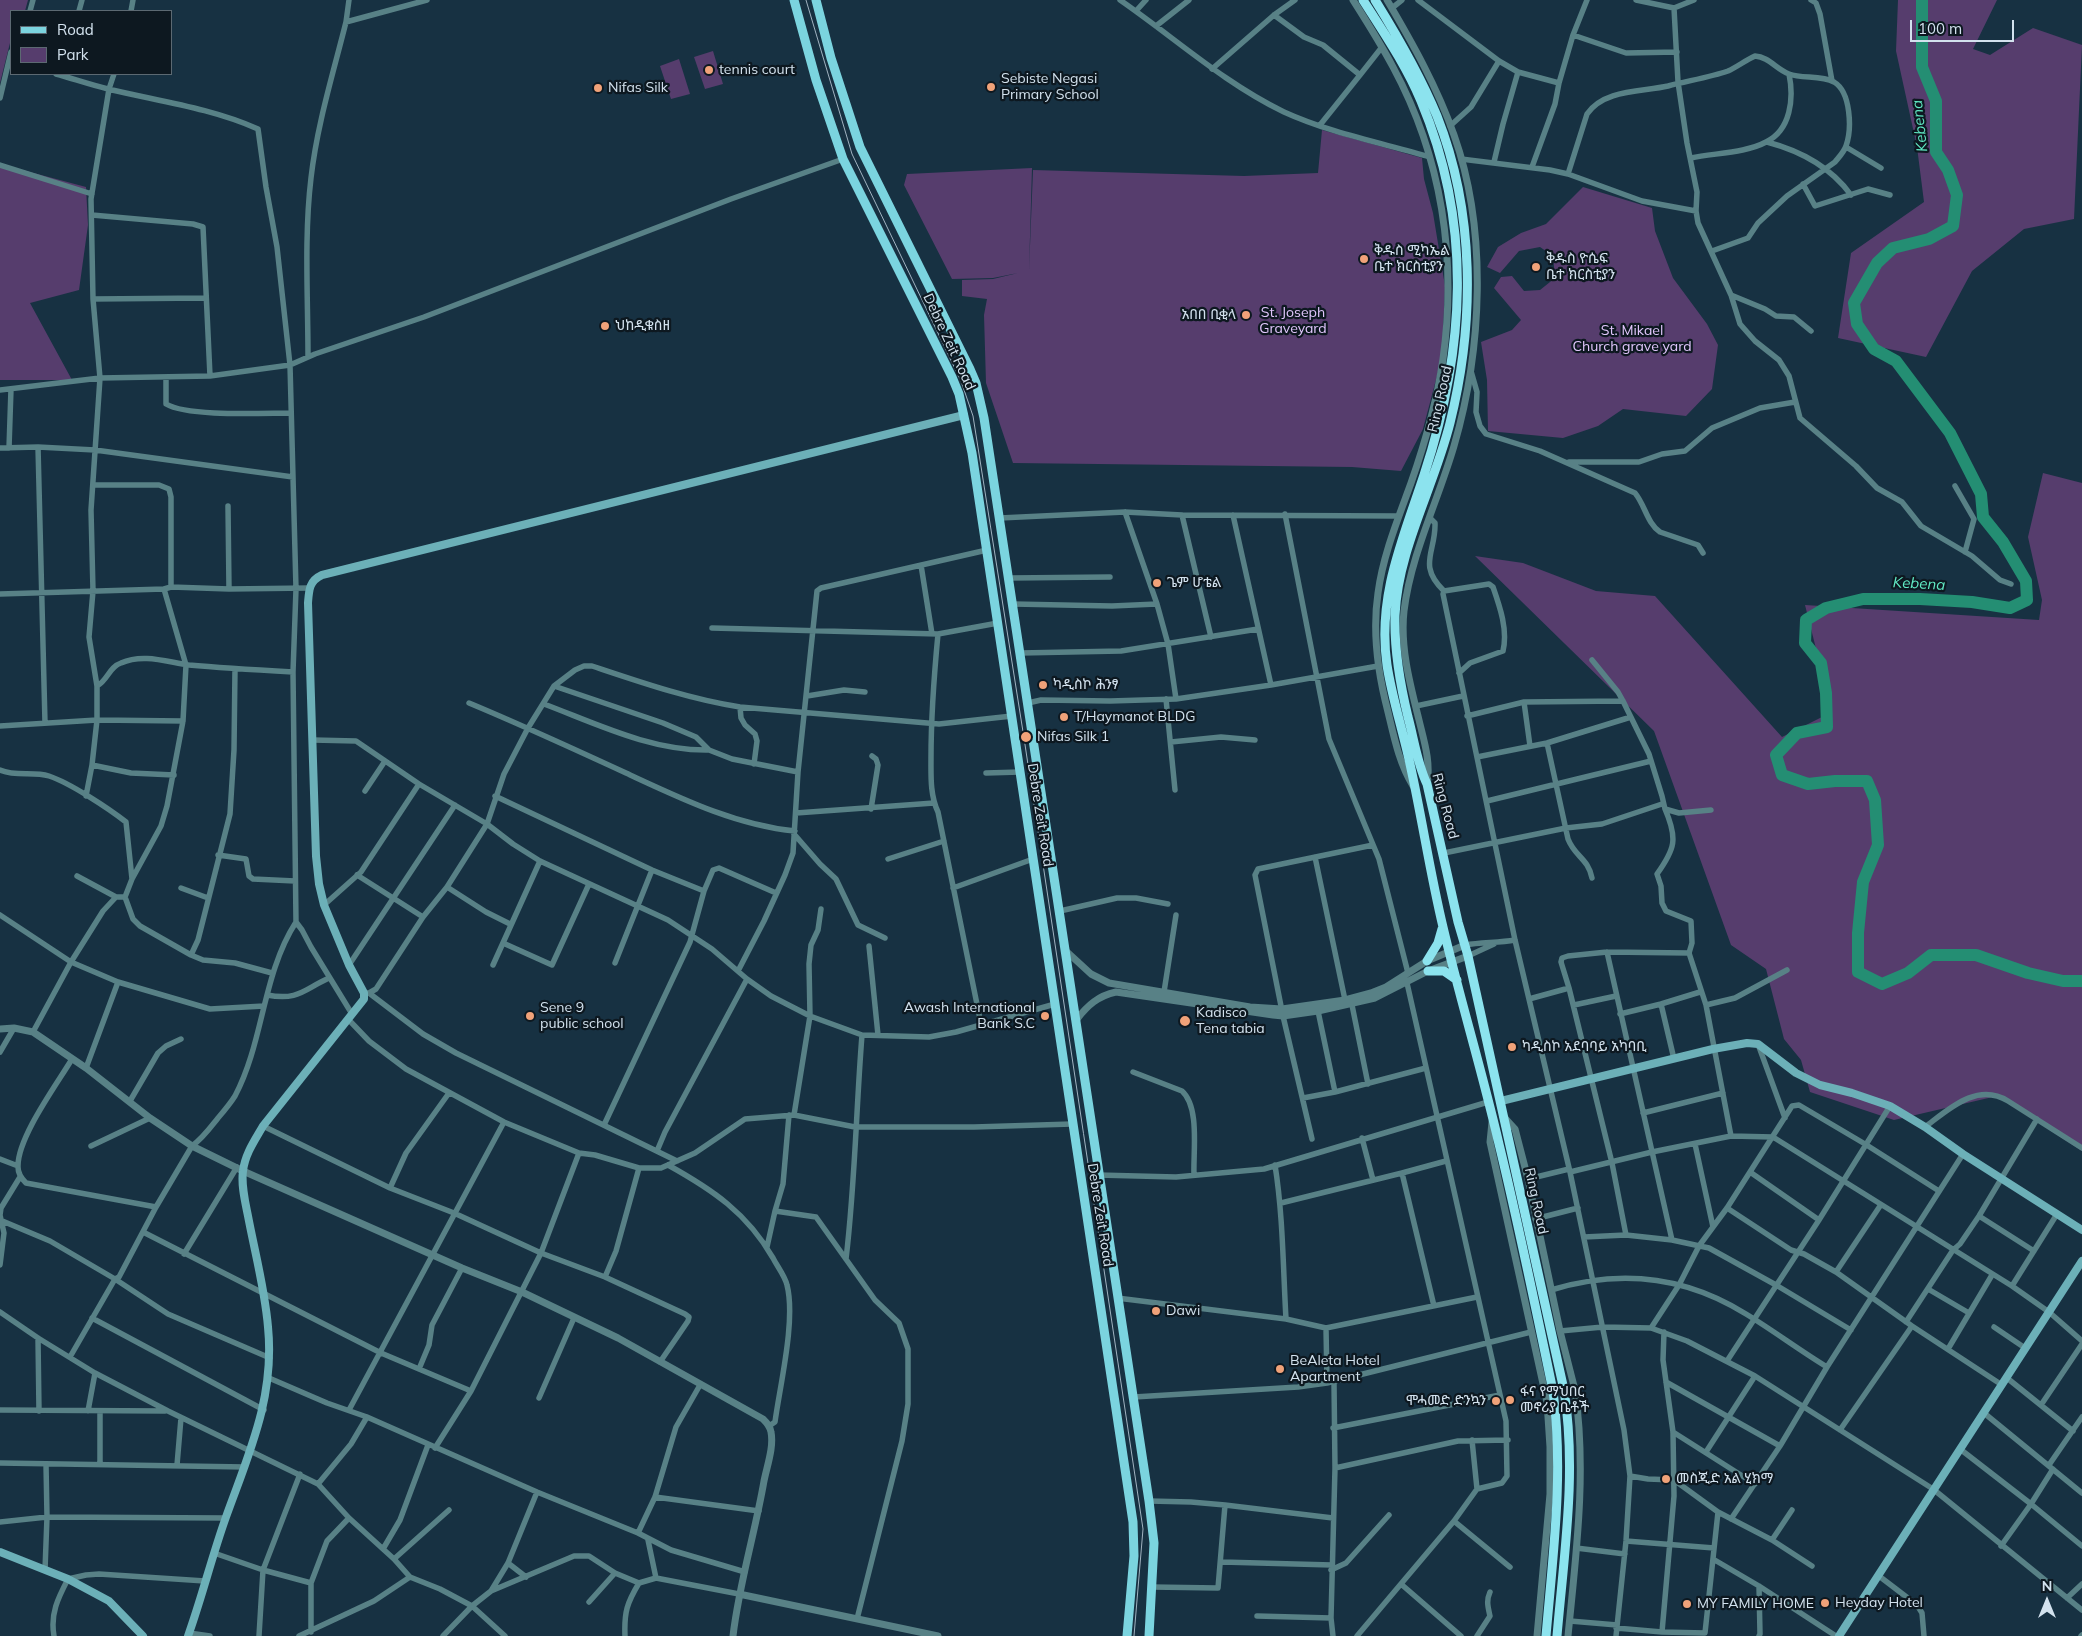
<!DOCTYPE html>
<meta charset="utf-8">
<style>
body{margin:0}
#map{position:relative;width:2082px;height:1636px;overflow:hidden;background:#173142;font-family:Mulish,sans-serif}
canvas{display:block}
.legend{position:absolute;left:10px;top:10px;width:162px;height:65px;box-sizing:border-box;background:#0d1820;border:1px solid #5c6972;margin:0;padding:6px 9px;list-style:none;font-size:15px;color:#d3e2ee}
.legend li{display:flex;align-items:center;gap:10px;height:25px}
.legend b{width:25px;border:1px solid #5c6972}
.north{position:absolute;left:2022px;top:1576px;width:50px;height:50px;-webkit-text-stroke:4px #0d1820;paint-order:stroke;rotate:0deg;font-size:14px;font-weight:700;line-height:20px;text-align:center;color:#d3e2ee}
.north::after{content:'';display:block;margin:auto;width:18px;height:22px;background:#d3e2ee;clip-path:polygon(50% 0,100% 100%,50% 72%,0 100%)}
.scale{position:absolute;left:1910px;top:20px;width:104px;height:22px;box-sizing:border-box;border:2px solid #d3e2ee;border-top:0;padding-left:6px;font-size:15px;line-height:18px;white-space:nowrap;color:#d3e2ee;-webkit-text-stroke:4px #0d1820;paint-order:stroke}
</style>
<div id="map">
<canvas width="2082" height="1636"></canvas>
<ul class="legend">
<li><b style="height:6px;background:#7bd4df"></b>Road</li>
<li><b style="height:14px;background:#563d6d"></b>Park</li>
</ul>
<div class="north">N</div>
<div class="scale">100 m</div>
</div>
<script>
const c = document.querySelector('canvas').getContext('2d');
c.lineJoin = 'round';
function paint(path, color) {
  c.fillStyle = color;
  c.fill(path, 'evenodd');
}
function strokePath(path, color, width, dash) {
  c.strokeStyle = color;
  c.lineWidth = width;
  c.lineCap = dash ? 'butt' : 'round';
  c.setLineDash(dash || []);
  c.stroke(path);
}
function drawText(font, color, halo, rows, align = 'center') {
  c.font = font + ' Mulish,"Noto Sans Ethiopic",sans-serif';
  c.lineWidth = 4.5;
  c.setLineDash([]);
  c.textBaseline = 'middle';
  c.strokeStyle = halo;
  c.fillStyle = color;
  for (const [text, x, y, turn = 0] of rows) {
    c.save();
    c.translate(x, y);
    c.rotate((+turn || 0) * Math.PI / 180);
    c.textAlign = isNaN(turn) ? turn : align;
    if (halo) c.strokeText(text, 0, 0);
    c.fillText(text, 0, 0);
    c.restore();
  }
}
const green = new Path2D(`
 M0,0H28L25,11H11V39L0,83Z
 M1898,0H1997L1973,49L1990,55L2033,28L2082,45L2074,219L2024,229L1972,271L1926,357L1838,338L1851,253L1924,202L1917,147L1896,51Z
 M713,51L723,84L705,89L694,57Z
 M679,59L690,94L671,99L660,66Z
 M1322,130L1422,158L1424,179L1433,213L1445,286L1442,357L1423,429L1401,471L1352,467L1013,463L986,383L984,315L987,299L962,296V280L993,279L1018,273L993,278L952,279L904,185L907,174L1032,168L1029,271L1033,170L1244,176L1318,173Z
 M0,164L86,187L88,225L79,290L30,303L72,380H0Z
 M1583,187L1652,208L1655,231L1673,278L1707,324L1718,345L1712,389L1686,416L1623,409L1598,426L1563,438L1488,431L1487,380L1481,342L1512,330L1521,320L1494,288L1501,277L1512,276L1524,291L1540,290L1555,278L1553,256L1540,247L1519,251L1500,273L1487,267L1498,247L1521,233L1546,224Z
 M2043,473L2082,483V1151L1997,1096L1894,1120L1810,1092L1801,1060L1784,1039L1766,969L1731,945L1654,731L1475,556L1523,563L1596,591L1655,596L1782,737L1832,712L1805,605L2039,620L2042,600L2028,537Z`);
const river = new Path2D(`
 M1922,0V67L1936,101V152L1948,170L1957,195L1953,226L1929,239L1893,248L1877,263L1854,303L1857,324L1874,349L1896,361L1950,433L1981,494L1983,517L2003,542L2026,581L2027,600L2010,608L1972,602L1920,599H1863L1826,608L1806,620L1805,643L1821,663L1826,693L1827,727L1797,733L1776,755L1782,775L1808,784L1835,781H1867L1875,800L1878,845L1863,882L1858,933V972L1882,984L1908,973L1931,955H1976L2028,973L2063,981H2082`);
const minor = new Path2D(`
 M349,0L346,22L427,0
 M1120,0C1175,38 1224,83 1284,112C1330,133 1382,143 1430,157
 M1418,0L1499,61L1518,72L1559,83L1573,35L1587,0
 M1636,0L1674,8L1678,82L1687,143L1697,192L1696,211L1698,223L1731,295L1740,324L1755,341L1779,360L1789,376L1800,418L1856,466L1877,488L1902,502L1921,526L1972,556L2000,580L2011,584
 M1811,0L1816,3L1820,14L1832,81
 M1392,8L1402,0
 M1674,8L1694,0
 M30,11L33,0
 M79,11L82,0
 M131,11L133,0
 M1136,11L1146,0
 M1274,15L1304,37L1323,45L1360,75L1382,47
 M1156,26L1189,0
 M1573,35L1626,53L1677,52
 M1212,69L1274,15L1295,0
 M56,74C74,79 91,85 108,89C158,101 211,108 258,129L266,187L277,247L290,365L296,589L293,672L296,922C262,975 264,1041 235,1096C230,1104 224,1111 218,1118C210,1128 203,1138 192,1146L156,1207L119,1277L115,1279L70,1357
 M0,98L11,52
 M1320,125L1360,75
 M1450,126L1471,107L1499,61
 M1767,142C1801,151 1830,166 1851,195
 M1846,147L1881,168
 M1691,158C1714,153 1746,153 1766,142C1791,130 1794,98 1789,74
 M1461,159L1550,170L1568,174L1642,201L1696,211
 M1494,162L1503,124L1518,72
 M0,165L92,194
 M1532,167L1555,104L1559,83
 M1568,174L1587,114C1604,89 1642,92 1668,86C1687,81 1711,77 1728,71C1737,67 1746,60 1755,56C1769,57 1776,69 1789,74C1802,79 1821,75 1834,82C1851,92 1852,129 1846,146C1844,152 1839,157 1835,162L1787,196L1758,223L1748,238L1712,251
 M1803,184L1815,206L1868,189L1890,195
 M92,215L193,224L203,227L210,376
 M1731,295L1765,309L1776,316L1794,317L1811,331
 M93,299L206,298
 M308,357C308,297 304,237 311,178C317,125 333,74 346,22
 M1471,371L1477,392L1476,412L1480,426L1486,434L1540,451L1635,493C1645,505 1647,523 1660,532L1698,545L1703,553
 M166,377V404C188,417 263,413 291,413
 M0,390L100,378L210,376L290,365L315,354L424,317L731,199L843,159
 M38,447L45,723
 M0,448L38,447L95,450L293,477
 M9,448L11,389
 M1569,462H1639L1662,454L1685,451L1712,428L1760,408L1795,402
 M93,485H159L169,489L171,497V587
 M1955,486L1974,519L1965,552
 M228,506L229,589
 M1125,512L1157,604L1168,644L1176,699
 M1285,514L1329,739L1379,859L1408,973
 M1182,515L1211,637
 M1233,515L1271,685
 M1000,518L1125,512L1182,515L1397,516
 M1430,518L1435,523C1436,552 1417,565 1444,591L1443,594L1515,940L1570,1172L1624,1430L1630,1476L1626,1541L1616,1636
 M921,565L932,634
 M1009,578L1110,577
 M164,589L186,665L183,721L167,806L161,826L132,879L125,897L133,919L140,926L191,955L203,960L235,963L272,973
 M1444,591L1489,584L1493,587C1500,607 1508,630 1503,651L1470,663L1459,673
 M0,594L164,589L171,587L229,589L309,588
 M1013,604L1112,606L1157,604
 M712,628L938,634L998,623
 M938,634C934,676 931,717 931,758C931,776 930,795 938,812L981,1024
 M1020,653L1121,651L1258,629
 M1592,660L1618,692L1623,701L1649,754L1662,796L1665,809L1679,813L1711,810
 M97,686C108,680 109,667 121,663C143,653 167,662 189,665C223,668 258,670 293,672
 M554,686L663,723L696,737L709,750L732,759L798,772
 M807,696L844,690L865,692
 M1166,699L1175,790
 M1524,702L1530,746
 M469,703C522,725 574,749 626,773C680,798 735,825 795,831
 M1028,703L1041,700L1110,701L1176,699L1271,685L1378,666
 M544,704C597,724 651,751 709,750
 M1416,706L1463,696
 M740,707L741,718L745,725L755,734L757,741L754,764
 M1467,716L1524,702L1623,701
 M0,726L97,720L183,721
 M313,740L356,741L419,784L487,824L513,844L540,861L668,920L712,949L747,979L771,996L810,1016L862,1035L929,1037L956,1032L1055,1004
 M1171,742L1221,737L1255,740
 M1547,743L1568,839C1575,857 1588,858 1592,878
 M1477,757L1547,743L1631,717
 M92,765L131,773L174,775
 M0,770C16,777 33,771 49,776C70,783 108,808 126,822L132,879
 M986,773L1020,772
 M365,791L385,761
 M86,796L92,765L97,720V686L89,637L93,591L91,510L100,378L93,299L91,199L109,89L114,74
 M495,796L652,870L704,891
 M1487,801L1651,761
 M871,809L878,765L876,759L872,756
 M1665,809C1678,839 1675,849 1657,874L1661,886L1662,903L1666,911L1691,921L1692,943L1689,953L1706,1005L1731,1136
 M796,813L934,803
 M794,834L820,864L836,879L858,925L885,938
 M1444,853L1566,828L1602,824L1662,804
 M218,855L246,859L249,876L253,879L295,881
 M1315,857L1345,1000
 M888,859L944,841
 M357,875L423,917
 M77,876L116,897
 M447,887L486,912L510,924
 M181,888L208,898
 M953,888L1033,859
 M324,905L361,872L419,784
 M1060,911L1117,898H1136L1168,904
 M0,915L71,962L118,982L210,1009L264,1006
 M296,922L302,930L311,947L352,1014
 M503,943L552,965L589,884
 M1465,945C1482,942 1498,943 1515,940
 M869,946L878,1035
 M1607,952L1672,1240
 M191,955L198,940L230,814L234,750L235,669
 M1468,956L1494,944
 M615,963L652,870
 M349,965L455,805
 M493,965L540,861
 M738,971L764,921L785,875L793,853L798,772L817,591L821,588L987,550
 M1164,992L1176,915
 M364,993H369L376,989L423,917L447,887L487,824L504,774L528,728L554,686L575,670L584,666H592C640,682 689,699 740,707L939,724L1012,716
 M369,993L423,1034L456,1053L677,1161
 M267,995C299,1001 304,989 329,978
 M1529,999L1569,988
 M1661,1004L1674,1059
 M1352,1005L1368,1084
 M1574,1005L1616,996
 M1706,1005L1735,998L1787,970
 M1318,1011L1335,1092
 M1620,1014L1661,1004L1700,992
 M348,1019L369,1041L406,1069L504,1122L579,1153L595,1155L639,1168H661L695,1153L745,1119L794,1115L855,1127H974L1072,1124
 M33,1032L71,962L103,911L116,897H125
 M1758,1044L1785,1118
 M0,1052L14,1028
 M72,1059C57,1084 17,1138 18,1167C18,1174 21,1178 26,1183L156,1207
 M86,1068L118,982
 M1133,1072L1182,1091C1200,1107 1193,1152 1194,1175
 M1303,1098L1335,1092L1426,1068
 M130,1101L158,1053L166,1046L181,1039
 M1643,1113L1723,1093
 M794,1115L810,1016L809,964L811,945L818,930L821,909
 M604,1125L690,942L704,891L713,870L719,868L776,893
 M263,1126L390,1188L454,1213L541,1253L605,1277L685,1314L689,1317L688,1321L660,1362
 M1925,1127C1949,1109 1977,1082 2008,1101L2082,1148
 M1362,1138L1373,1180
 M1312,1139L1283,1016L1255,875L1258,869L1373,845
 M1695,1144L1713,1227
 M91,1146L150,1118
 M657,1151L665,1132L747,979
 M0,1159L18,1166
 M668,1165C713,1190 747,1213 773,1258C777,1266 785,1276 787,1285C796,1320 780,1385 775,1422L769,1426
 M1275,1165C1283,1215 1283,1267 1286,1319
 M1570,1172L1652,1152L1731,1136L1773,1137L2012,1286L2049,1312L2082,1341
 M1750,1172L1819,1220
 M1098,1175L1176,1177L1264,1169L1488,1102
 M1528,1179L1569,1169
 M390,1188L406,1153L449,1093
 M1281,1203L1402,1173
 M1727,1208L1791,1250L1804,1254L1836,1272L1912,1326L2002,1385
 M775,1211L816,1217L875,1300L899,1323L908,1349V1404L902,1441L857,1619
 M1979,1216L2034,1251
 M1535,1219L1578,1208
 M0,1220L50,1241L115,1279L168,1314L270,1358
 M143,1232L381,1353L471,1391
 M1626,1235L1612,1163L1569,988L1561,962L1562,958L1568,956L1607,952L1689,953
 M1584,1237L1626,1235L1672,1240L1709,1248L1776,1285L1851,1330
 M767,1247L775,1211L783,1184L789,1115
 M184,1254L237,1167
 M846,1259C855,1185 856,1110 862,1035
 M0,1265L4,1233L0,1215L1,1208L20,1177
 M1836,1272L1880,1206
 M605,1277L616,1251L639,1168
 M2012,1286L2057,1214
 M1928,1289L1969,1313
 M1551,1290C1619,1269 1685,1276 1746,1314C1774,1331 1799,1350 1827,1367
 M1117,1298L1286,1319L1326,1328L1477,1297
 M1434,1306L1402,1173L1446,1161
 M0,1312L38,1338L95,1373L168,1411L318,1484L349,1518L394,1559L410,1577L440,1589L472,1606L505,1636
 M92,1318L264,1410
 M1906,1322L1953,1250L1960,1244L1979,1216L2037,1119
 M1994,1327L2025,1348
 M1326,1328L1327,1383
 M1651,1328L1679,1285L1699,1246L1727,1208L1792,1106L1799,1105L1865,1144L1939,1191
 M1560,1331L1603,1327L1651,1328L1687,1341L1755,1376L1933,1489L2082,1610
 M38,1338L39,1411
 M1948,1349L1992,1275
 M1727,1361L1819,1220L1890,1106
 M419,1369L429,1345L432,1325L462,1268
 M269,1378L327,1403L367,1417L537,1492L638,1533L671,1550L745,1572
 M2007,1378L2073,1431
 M1666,1382L1780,1446
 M1134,1397L1298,1387L1327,1383L1531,1332
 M539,1398L574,1318
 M2041,1405L2082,1344
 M0,1410L165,1411
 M349,1410L504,1122
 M88,1411L95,1373
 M1984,1413L2082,1493
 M1333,1428L1500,1395
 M1840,1430L1912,1326
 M1673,1432L1755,1484
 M1472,1440L1477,1489
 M435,1448L471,1391L541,1253L579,1153
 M1960,1449L2031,1504L2082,1546
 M1706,1452L1755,1376
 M0,1463L245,1467
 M100,1464V1412
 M177,1465L181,1418
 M2049,1465L2082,1417
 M1335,1468L1458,1441L1508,1440
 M318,1484L351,1444L367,1417
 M655,1497L759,1511
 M1149,1501L1191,1502L1225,1505
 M1718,1512L1772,1540L1812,1566
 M1731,1519L1780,1446L1827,1367L1963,1154
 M1454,1521L1510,1567
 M0,1522L47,1517L226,1518
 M638,1533L655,1497L676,1427L700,1385
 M1772,1540L1792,1510
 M1626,1541L1714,1548
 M2001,1546L2031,1504L2053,1469
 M1576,1548L1625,1554
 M383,1549L400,1520L428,1445
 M214,1553L263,1570L311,1583
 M394,1559L449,1510
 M1713,1559L1759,1586L1836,1636
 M1222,1562L1332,1565
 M508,1563L526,1577
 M45,1570L47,1517L46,1464
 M1331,1570L1346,1563L1389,1515
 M1879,1576L1917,1605L1922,1613L1924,1636
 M656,1578L739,1594
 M1401,1584L1461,1636
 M1759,1586L1760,1634L1759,1636
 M1151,1587L1218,1588L1225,1505L1333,1518
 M491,1591L508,1563L537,1492
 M2067,1598L2082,1584
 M589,1602L615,1573
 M1257,1616L1331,1618
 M1570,1621L1617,1625
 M1616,1628L1662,1632L1705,1633L1718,1512L1674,1480L1648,1479L1630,1476
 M311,1632V1583L327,1541L349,1518
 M1662,1632L1674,1496L1673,1432L1663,1360L1664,1332
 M189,1633L210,1636
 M54,1636C50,1614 58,1598 68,1579L86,1575L99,1574L205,1581
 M259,1636L263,1570L300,1474
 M299,1636L374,1601L410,1577
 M443,1636L472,1606L491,1591L574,1556H589L615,1573L639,1583
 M625,1636C624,1612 627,1603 639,1583L656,1578L648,1540
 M1333,1636L1331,1618L1335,1468L1334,1382
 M1357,1636L1454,1521L1477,1489L1502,1483L1507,1476L1506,1421L1407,983
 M1477,1636L1490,1616C1488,1607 1486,1601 1490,1592
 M2081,1636L2082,1635`);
const tertiary = new Path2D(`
 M1353,0C1367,22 1381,44 1393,67C1442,158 1457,258 1443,359C1437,401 1425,443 1411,483C1398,519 1383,555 1378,593C1372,633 1378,674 1388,712C1394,737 1399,763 1413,786
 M1387,0C1413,44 1437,87 1454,135C1488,231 1482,350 1454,446C1438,501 1411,554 1404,611C1400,647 1410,684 1419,720C1424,741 1431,762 1427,784
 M1066,951L1091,974L1109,983L1250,1007L1282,1009L1345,1000L1371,993L1386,987L1427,961L1465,945
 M1077,1019C1088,1005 1098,996 1116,992L1273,1015L1283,1016L1318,1011L1375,998L1428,971L1468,956
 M0,1029L14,1028L33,1032L86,1068L150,1118L192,1146L243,1171L462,1268L522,1292L618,1338L763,1419C767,1423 770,1426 771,1432C774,1447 767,1466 764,1481C755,1533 739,1584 733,1636
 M1504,1117L1515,1129L1528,1179L1560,1331L1575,1390C1587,1472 1576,1554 1568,1636
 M1492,1122L1490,1142L1547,1402L1550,1447V1494L1537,1636
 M739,1594L938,1636`);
const secondary = new Path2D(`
 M1501,1101L1713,1049L1747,1043L1758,1044L1796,1073L1820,1085L1852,1093L1890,1106L1925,1127L1963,1154L2082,1230
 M0,1552L68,1579L109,1601L143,1636
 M188,1636C202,1597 212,1556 226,1517C249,1453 275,1397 268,1327C265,1290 255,1253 248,1216C245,1201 241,1185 243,1171C245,1154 255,1140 263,1126L364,999V993L349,965L324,905L319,884L316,856L308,603C309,590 309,581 322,575L964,415
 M1839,1636L2082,1261`);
const primary = new Path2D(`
 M794,0L816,80L843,159L952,377L959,394L972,453L1133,1522L1134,1556L1127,1636
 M816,0L831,58L860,147L970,369L976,383L984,418L1149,1501L1154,1543L1149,1636`);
const trunk = new Path2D(`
 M1363,0C1384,33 1406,65 1421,101C1473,225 1465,350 1424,475C1403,539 1377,596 1387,665C1392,698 1403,731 1410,764C1422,818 1430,873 1443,927C1460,999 1482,1071 1499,1144C1519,1226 1536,1309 1553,1391C1564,1473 1553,1554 1546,1636
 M1375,0C1398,37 1420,75 1437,116C1475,212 1475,323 1450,423C1434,487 1398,549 1395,615C1394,650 1400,684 1408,717C1414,739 1417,763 1427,784L1458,922L1468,956L1564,1390C1577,1472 1564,1554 1557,1636
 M1427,961L1438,943L1442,929
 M1428,971H1444L1457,980`);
const tram = new Path2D(`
 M806,0L852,154L961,381L973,416L1024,738L1143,1529L1134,1636`);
const markers = [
 [709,70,5,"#f0a279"],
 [991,87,5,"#f0a279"],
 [598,88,5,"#f0a279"],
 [1364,259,5,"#f0a279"],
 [1536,267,5,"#f0a279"],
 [1246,315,5,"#f0a279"],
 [605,326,5,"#f0a279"],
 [1157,583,5,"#f0a279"],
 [1043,685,5,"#f0a279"],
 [1064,717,5,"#f0a279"],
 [1026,737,6,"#f0a279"],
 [530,1016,5,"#f0a279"],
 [1045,1016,5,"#f0a279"],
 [1185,1021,6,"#f0a279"],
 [1512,1047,5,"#f0a279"],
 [1156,1311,5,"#f0a279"],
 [1280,1369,5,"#f0a279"],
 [1510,1400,5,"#f0a279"],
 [1496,1401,5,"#f0a279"],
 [1666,1479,5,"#f0a279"],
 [1825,1603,5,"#f0a279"],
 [1687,1604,5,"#f0a279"]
];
const poiNames = [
 ["tennis court",719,70],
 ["Sebiste Negasi",1001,79],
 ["Primary School",1001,95],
 ["Nifas Silk",608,88],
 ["ቅዱስ ሚካኤል",1374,251],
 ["ቤተ ክርስቲያን",1374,267],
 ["ቅዱስ ዮሴፍ",1546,259],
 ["ቤተ ክርስቲያን",1546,275],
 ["አበበ ቢቂላ",1236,315,"right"],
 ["ህከዲቁስዘ",615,326],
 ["ጌም ሆቴል",1167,583],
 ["ካዲስኮ ሕንፃ",1053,685],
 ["T/Haymanot BLDG",1074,717],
 ["Nifas Silk 1",1037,737],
 ["Sene 9",540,1008],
 ["public school",540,1024],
 ["Awash International",1035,1008,"right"],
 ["Bank S.C",1035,1024,"right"],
 ["Kadisco",1196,1013],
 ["Tena tabia",1196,1029],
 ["ካዲስኮ አደባባይ አካባቢ",1522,1047],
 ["Dawi",1166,1311],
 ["BeAleta Hotel",1290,1361],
 ["Apartment",1290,1377],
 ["ፋና የማህበር",1520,1392],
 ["መኖሪያ ቤቶች",1520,1408],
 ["ሞሓመድ ድንኳን",1486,1401,"right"],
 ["መስጂድ አል ሂክማ",1676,1479],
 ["Heyday Hotel",1835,1603],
 ["MY FAMILY HOME",1697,1604]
];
const parkNames = [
 ["St. Joseph",1293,313],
 ["Graveyard",1293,329],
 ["St. Mikael",1632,331],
 ["Church grave yard",1632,347]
];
const streetNames = [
 ["Debre Zeit Road",949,342,65],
 ["Ring Road",1440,399,-77],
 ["Ring Road",1445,806,75],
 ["Debre Zeit Road",1040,815,81],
 ["Ring Road",1536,1201,78],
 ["Debre Zeit Road",1100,1215,81]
];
const waterNames = [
 ["Kebena",1920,126,-96],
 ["Kebena",1919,584,3]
];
paint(green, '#563d6d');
strokePath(river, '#248e73', 12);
strokePath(minor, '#588186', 5.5);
strokePath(tertiary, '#588186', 7);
strokePath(secondary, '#6cb0b8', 8);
strokePath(primary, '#7bd4df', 9);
strokePath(trunk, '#8ce3ee', 9);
strokePath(tram, '#a1b3c1', 1);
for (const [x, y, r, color] of markers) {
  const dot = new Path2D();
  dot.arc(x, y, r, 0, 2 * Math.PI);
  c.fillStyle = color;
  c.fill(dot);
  strokePath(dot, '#0d1820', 2);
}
drawText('14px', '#d3e2ee', '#0d1820', poiNames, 'left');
drawText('14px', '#e1c6fc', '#0d1820', parkNames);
drawText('14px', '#d3e2ee', '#0d1820', streetNames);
drawText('italic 15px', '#61eac4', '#0d1820', waterNames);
</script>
